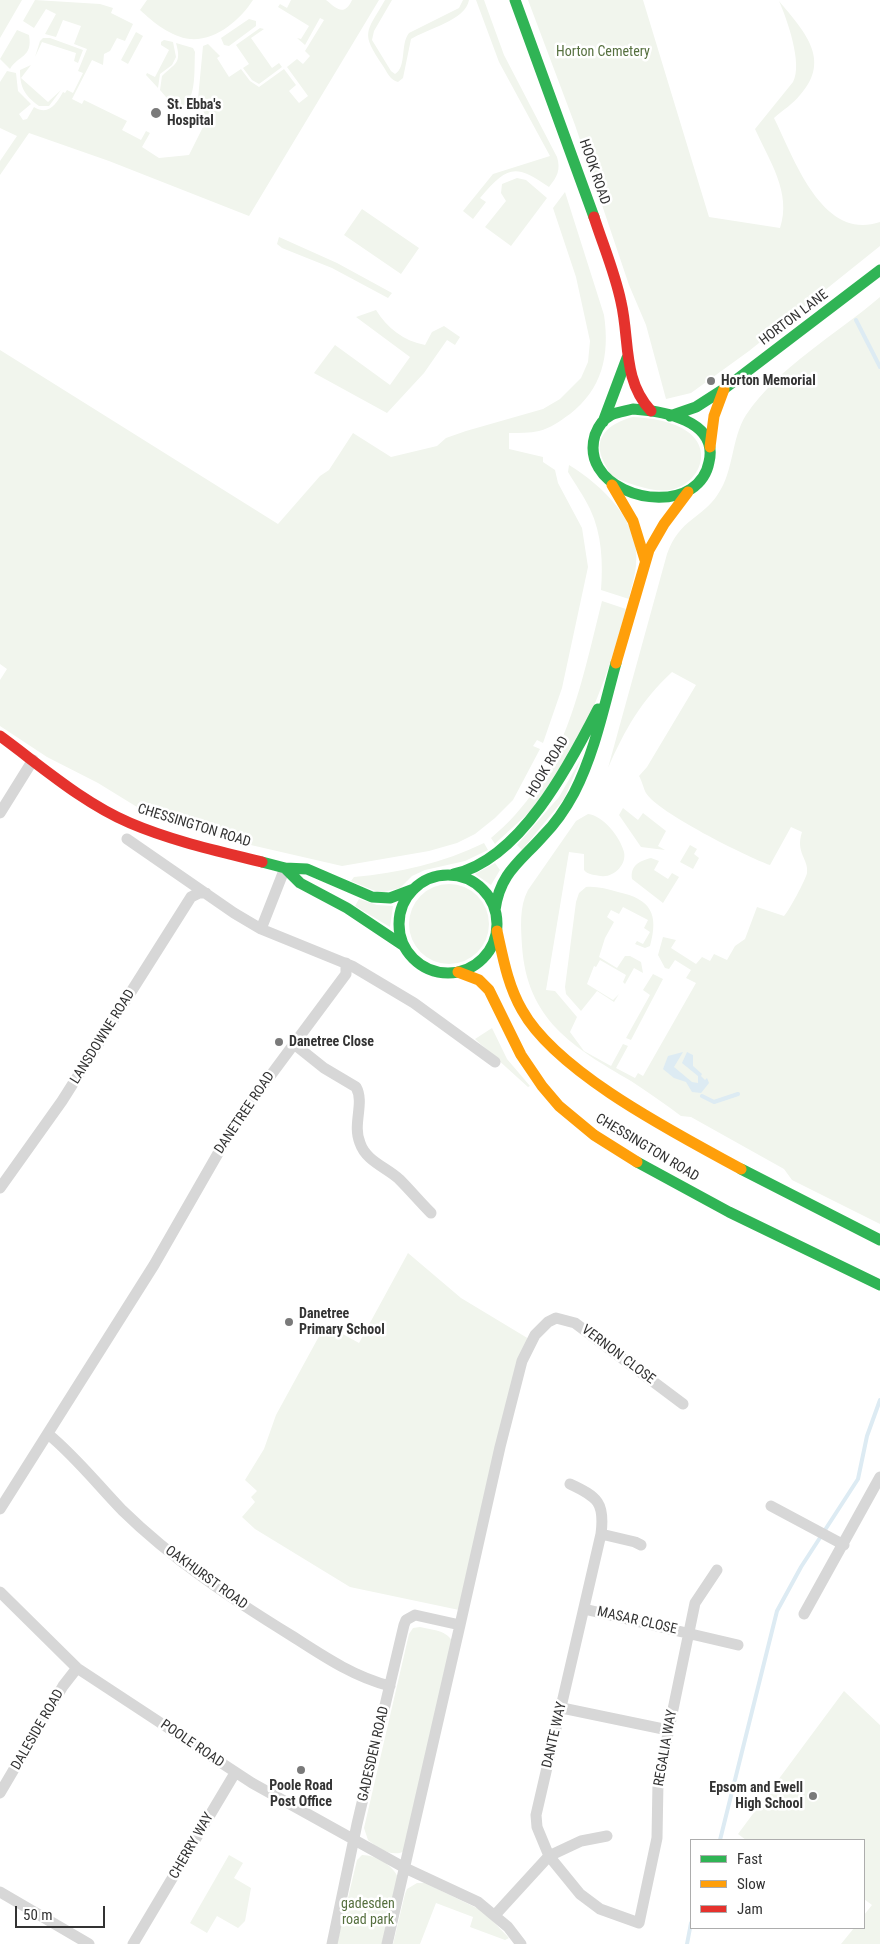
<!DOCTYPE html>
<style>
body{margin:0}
#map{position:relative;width:880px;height:1944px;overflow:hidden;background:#fff;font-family:"Roboto Condensed",sans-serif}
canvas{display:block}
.legend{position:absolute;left:690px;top:1839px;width:175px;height:90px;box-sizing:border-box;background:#fff;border:1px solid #adadad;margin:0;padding:6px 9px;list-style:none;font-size:15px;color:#333}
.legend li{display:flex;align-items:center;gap:10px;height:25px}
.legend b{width:25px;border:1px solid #adadad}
.scale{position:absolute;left:15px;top:1906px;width:90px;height:22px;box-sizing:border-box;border:2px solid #333;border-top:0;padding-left:6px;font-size:15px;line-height:18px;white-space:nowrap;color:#333;-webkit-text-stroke:4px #fff;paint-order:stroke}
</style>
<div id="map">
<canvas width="880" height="1944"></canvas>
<ul class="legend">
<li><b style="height:6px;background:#30b455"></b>Fast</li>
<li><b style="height:6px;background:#ff9f0a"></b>Slow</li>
<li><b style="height:6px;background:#e5322d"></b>Jam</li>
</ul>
<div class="scale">50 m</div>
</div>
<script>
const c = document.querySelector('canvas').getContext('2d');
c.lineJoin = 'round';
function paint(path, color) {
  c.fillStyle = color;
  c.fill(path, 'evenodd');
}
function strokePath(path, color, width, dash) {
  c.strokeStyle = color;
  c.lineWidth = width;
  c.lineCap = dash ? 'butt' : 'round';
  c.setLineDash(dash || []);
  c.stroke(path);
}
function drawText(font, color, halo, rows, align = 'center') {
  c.font = font + ' "Roboto Condensed",sans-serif';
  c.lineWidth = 5;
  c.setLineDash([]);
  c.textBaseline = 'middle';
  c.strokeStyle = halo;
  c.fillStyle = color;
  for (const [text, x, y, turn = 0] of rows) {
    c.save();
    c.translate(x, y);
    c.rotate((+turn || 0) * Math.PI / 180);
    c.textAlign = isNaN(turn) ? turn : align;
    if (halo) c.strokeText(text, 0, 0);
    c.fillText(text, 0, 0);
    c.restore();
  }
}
const green = new Path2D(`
 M0,0H22L0,38Z
 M35,0L100,4L113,8L111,13L133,24L125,41L117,38L110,51L104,54L103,65L92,60L72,99L82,104L84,100L127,121L122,130L141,140L146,131L150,133L142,147L159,158L189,155L205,123L204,113L198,99L203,46L208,44L220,56L217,58L229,77L241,69L250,81L259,87L284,69L296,85L289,91L299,103L308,96L287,67L297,59L303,64L310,56L305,51L324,20L320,18L305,45L297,38L301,39L309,26L278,7L280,4L287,8L291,0H326C335,7 344,18 352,0H379L249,216L109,161L29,133L0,175V161L17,136L0,128V82L7,71L16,73L18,91L31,104L19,114L23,120L27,119L34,107C49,116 56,104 63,92L65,93L67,90L73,93L83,73L78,71L87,49L74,44L81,26L63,20L56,37L45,34L56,14L46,9L34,28L23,21Z
 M147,0H253C240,20 216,41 190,39C171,37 153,22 140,10Z
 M385,0H392L374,31L372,40L391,71L395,74C407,67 400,44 409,33L459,8L463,0H469C466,20 427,29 411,39L403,78L398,82C390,80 387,72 383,66C360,32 366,33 385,0Z
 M476,0H484L504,55L557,157C561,170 557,177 549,187C515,163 507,166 480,198L486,202L473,219L463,211L493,174L550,156L499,62Z
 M528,0H643L709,217L780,228C792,193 769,160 755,129L793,82C803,64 787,19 779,1C802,29 833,59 800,95C793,104 783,110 774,118C794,158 822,242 880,222V246L749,351L691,393L666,399L646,325L629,285L575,125Z
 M249,19L256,21V26L229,46L224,45L221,38Z
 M260,28L264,29L251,38L272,68L279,63L282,67L259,84L252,80L243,68L249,64L236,45Z
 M17,30L29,35C33,58 18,55 10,69L0,59Z
 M136,32L143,36L128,64L121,60Z
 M43,38H50L83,50L78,63L74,61L76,53L42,42L35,57L40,41Z
 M164,40L173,42L176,57L172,65L160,74L158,88L146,75L147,73L155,77L169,50L161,45V42Z
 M176,43L193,48L195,52C194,66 197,99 183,106L172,104L160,90L162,76C175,63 182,64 176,43Z
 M31,65L21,78L48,102L61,90L49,106H39C24,95 20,87 20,70Z
 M517,178L526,180L547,198L511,246L485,227L506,201L501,193L502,184Z
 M565,192L604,315C610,356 602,389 570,414C560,421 551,428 539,431C530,433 519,433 509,433V449L543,457V462L555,470L558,483L582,528L588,567L562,688L543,743L537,740L533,746L540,749L513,800L495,818L475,834L457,843L429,851L342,866L216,837L190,824L137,807L98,783L47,757L0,726V680L7,669L0,664V350L278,524L320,476L329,470L353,433L391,457L437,446L446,438L466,431L543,409L560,399L581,378L588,362L590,341L576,277L553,208Z
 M362,209L419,248L401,274L344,235Z
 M279,237L337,263L392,293L388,298L332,268L282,248L277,244Z
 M880,297V1224L792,1180L784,1169L691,1117L681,1116C665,1104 648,1092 631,1081C573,1047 527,1020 522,946C521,927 519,907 528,890L576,821L588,814C604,816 620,837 624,852C627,865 613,878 601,876C595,875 588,875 584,870V854L569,852L546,990L555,991L577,1017L570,1032L584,1051L611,1066L623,1044L628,1046L616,1068L635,1078L638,1073L643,1076L696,983L686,978L691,970L675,960L669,969L665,968L658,955L663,937L676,940L671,948L696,964L702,957L710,961L714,954L727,960L735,946L745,939L757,907L784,916C789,911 806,879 807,873C809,859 795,853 802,832L791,827L770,865C747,857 657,812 646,793C644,790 642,781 639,776L647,767L696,685L672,672C641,701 625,729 608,768L667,554C680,518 702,519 718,494C734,471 731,439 746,415C779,366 836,335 880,297Z
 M376,310C387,328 404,341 425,345L432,332L444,326L460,337L455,345L447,340L424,373L387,413L314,373L335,345L390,385L410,357L356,317Z
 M633,417C650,418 674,421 688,432C714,451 698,485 670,490C654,493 626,483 611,476C608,469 601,459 600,451C597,431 617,421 633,417Z
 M569,465C603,486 641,522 636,565C635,577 631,588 629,599L601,590C603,563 602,534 590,509C584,496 575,484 568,472Z
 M602,601L626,609C610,670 587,734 551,787C538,807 512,827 495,844L491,838C564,778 580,689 602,601Z
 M582,757L564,799L522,850L517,845L559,797Z
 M623,808L638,820L643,813L666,831L658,846L665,850L641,847L619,815Z
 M484,843L488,850L465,861L425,870L412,876L400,888L380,893L351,881L354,877C399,873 443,863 484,843Z
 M690,845L697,849L694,854L699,858L693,869L680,862Z
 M651,858L659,861L654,870L668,879L672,873L679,877L663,903L632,879C630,866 639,861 651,858Z
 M495,863L500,870L491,885L475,874Z
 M409 924a40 40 0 1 1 80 0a40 40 0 1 1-80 0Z
 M586,887C596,886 607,889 618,892C651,899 659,914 650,946L645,948L635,944L637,941L643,944L650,932L644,928L648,920L623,907L619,914L611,910L607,917L614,922L605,938L599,957L617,968L625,956H630L641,962L643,973L634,968L625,984L623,982L626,975L600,960L596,967L594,966L587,984L613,1000L619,994L614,1002L597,991L581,1011L566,994L565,987L576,902L579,893Z
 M359,899L377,905L393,906L390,927L355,906Z
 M653,974L663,979L631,1040L626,1038L650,995L643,990Z
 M492,1028L507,1059L530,1086L528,1087L475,1039Z
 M408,1253L461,1298L529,1339L459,1610L350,1587L255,1529L242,1517L255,1502L251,1497L257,1491L245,1480L264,1449L276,1415L323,1329L330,1327L359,1343Z
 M420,1627C432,1630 448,1630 453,1643L405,1851C392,1858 378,1848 368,1840L364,1828L409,1634L413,1628Z
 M844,1691L880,1725V1944H841L854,1928H864V1915L872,1905L864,1899V1840H746L738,1834Z
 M229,1855L243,1863L234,1878L251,1888L245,1921L238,1928L217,1916L207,1933L190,1923Z
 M362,1855C376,1855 395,1866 399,1880L384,1944H337L357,1860Z
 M417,1883H425L483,1911L509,1938L505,1940L470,1927L473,1917L436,1903L420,1944H393L405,1894L407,1889Z`);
const water = new Path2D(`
 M683,1052L674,1067L692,1082L698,1083V1076L682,1063L687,1052L693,1055V1066L702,1074L701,1076L705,1080L707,1078L709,1083L701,1093L692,1092L686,1082L674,1078L663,1069L668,1056Z`);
const stream = new Path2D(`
 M856,320L880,367
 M702,1096L714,1102L738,1094
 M720,1840L777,1611L801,1567L858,1479L867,1436L880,1400
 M687,1944L691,1923`);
const street = new Path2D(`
 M0,813L33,760
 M127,839L234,913L261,929L352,966L414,1003L495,1062
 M261,929L285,868
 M294,1044L324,1068L356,1087C365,1103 352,1124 360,1143C366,1161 386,1167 399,1179C410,1190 420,1202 431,1213
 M0,1188L62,1101L191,897L199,893H206
 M48,1434C75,1456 97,1484 122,1510C173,1560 232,1599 292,1636C323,1656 354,1677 390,1686
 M771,1506L844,1545
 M0,1509L154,1265L236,1122L346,974V963
 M601,1534L635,1542L641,1545
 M0,1592L77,1668L252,1783L405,1868L478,1902L508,1927L521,1944
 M584,1609L738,1645
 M804,1614L880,1477
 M460,1625L500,1447L522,1361L535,1335L548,1322L556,1318L575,1323L683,1404
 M562,1708L668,1730
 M0,1793L63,1686L77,1668
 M607,1836L581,1841L549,1856L580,1894L600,1909L639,1923L657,1838L658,1782L695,1603L717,1570
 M0,1892L89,1944
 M495,1915L549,1856L537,1827L536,1815L601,1534C605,1503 598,1497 570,1484
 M133,1944L235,1773
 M332,1944L357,1824L404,1625L406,1620L415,1615L460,1625L387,1944`);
const fast = new Path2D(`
 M515,0L594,217
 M633,409C662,411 719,420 709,462C707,473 700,483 691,489C655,512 580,485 595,435C598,427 603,419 611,415C617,412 626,411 633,409Z
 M670,416L696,407L724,389L880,270
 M603,422L627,358
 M262,862L285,868L307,869L372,897L390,898L414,889
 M285,868L300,883L347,908L404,946
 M454,874C520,860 570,764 598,709
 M399 924a49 49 0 1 1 98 0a49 49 0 1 1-98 0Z
 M495,910C500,873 520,862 543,836C556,823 566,808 574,793C595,752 604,706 616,663
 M637,1162L729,1212L880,1285
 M741,1169L880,1240`);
const slow = new Path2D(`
 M710,447L714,416L724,389
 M612,485L633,521L645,560
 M616,663L649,550L664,524L688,492
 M497,931C503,958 508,986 522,1010C557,1073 677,1134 741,1169
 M458,972L479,980L489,990L521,1055L542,1086L559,1106L594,1135L637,1162`);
const jam = new Path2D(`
 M594,217C603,245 615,273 621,302C630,340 622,380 651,411
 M0,736C41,766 83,803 130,823C172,841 218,851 262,862`);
const markers = [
 [156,113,6,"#7a7a7a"],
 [711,381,5,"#7a7a7a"],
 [279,1042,5,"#7a7a7a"],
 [289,1322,5,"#7a7a7a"],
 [301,1770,5,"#7a7a7a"],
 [813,1796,5,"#7a7a7a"]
];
const parkNames = [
 ["Horton Cemetery",603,52],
 ["gadesden",368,1904],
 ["road park",368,1920]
];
const poiNames = [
 ["St. Ebba's",167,105],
 ["Hospital",167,121],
 ["Horton Memorial",721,381],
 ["Danetree Close",289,1042],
 ["Danetree",299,1314],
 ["Primary School",299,1330],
 ["Poole Road",301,1786,"center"],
 ["Post Office",301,1802,"center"],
 ["Epsom and Ewell",803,1788,"right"],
 ["High School",803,1804,"right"]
];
const streetNames = [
 ["HOOK ROAD",594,172,71],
 ["HORTON LANE",794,318,-37],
 ["HOOK ROAD",548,767,-59],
 ["CHESSINGTON ROAD",194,826,17],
 ["LANSDOWNE ROAD",103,1037,-58],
 ["DANETREE ROAD",245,1113,-56],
 ["CHESSINGTON ROAD",647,1148,31],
 ["VERNON CLOSE",618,1355,37],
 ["OAKHURST ROAD",206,1578,36],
 ["MASAR CLOSE",637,1621,13],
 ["DALESIDE ROAD",38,1730,-60],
 ["DANTE WAY",555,1735,-77],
 ["POOLE ROAD",192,1744,34],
 ["REGALIA WAY",666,1748,-80],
 ["GADESDEN ROAD",374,1754,-77],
 ["CHERRY WAY",192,1846,-60]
];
paint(green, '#f1f5ed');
paint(water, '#ddebf3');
strokePath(stream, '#ddebf3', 4);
strokePath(street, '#d7d7d7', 11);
strokePath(fast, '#30b455', 11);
strokePath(slow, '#ff9f0a', 11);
strokePath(jam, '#e5322d', 11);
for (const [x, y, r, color] of markers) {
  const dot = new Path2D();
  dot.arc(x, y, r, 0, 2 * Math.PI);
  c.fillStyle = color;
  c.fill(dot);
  strokePath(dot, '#fff', 2);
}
drawText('14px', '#56703f', '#fff', parkNames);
drawText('bold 14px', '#333', '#fff', poiNames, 'left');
drawText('14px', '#333', '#fff', streetNames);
</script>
